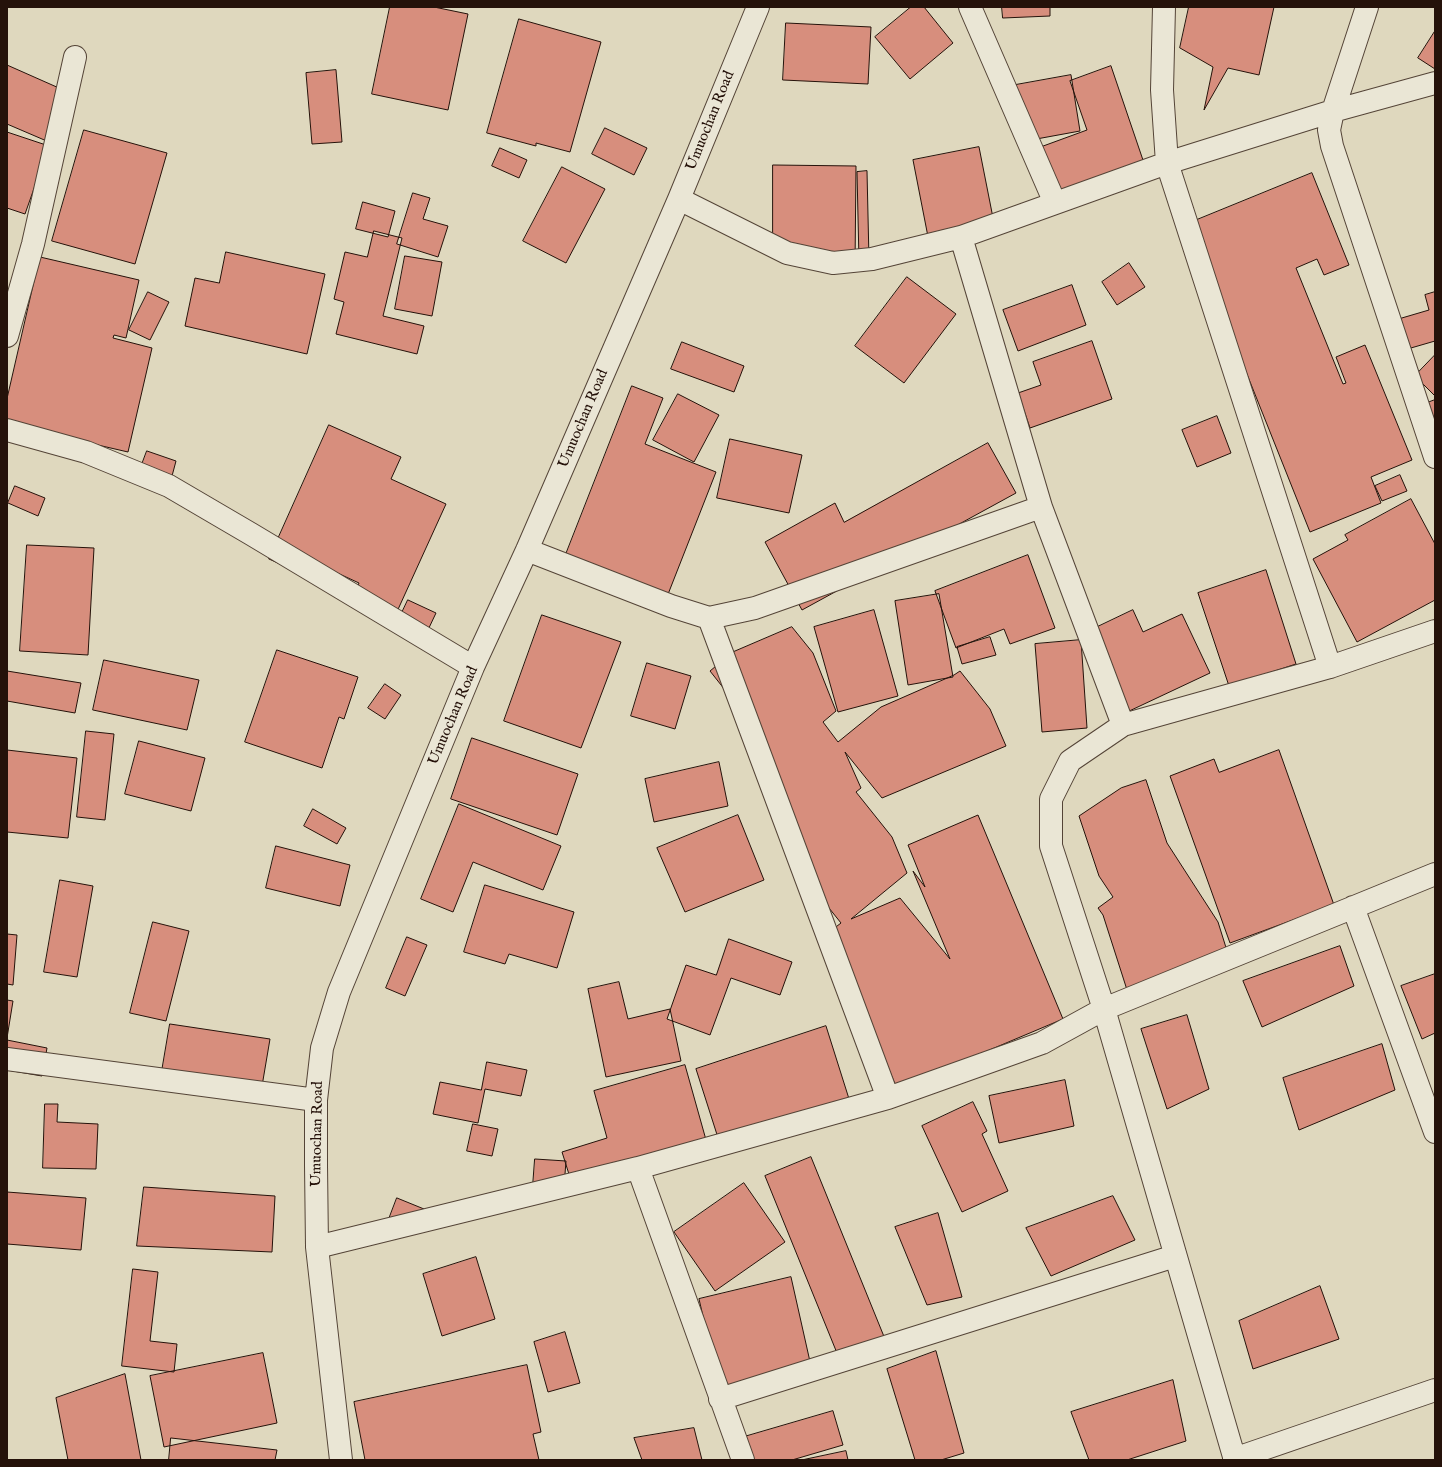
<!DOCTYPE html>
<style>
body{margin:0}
#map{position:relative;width:1442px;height:1467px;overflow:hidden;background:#dfd8be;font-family:"IM FELL English",serif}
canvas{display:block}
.frame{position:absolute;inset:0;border:8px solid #25120a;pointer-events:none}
</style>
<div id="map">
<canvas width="1442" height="1467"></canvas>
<div class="frame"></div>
</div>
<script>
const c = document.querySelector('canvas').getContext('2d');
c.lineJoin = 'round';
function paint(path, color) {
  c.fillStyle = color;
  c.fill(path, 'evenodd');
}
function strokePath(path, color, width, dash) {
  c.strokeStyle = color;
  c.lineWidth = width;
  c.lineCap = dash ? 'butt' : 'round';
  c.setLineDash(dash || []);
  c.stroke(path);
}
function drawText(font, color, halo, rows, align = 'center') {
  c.font = font + ' "IM FELL English",serif';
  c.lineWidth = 3.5;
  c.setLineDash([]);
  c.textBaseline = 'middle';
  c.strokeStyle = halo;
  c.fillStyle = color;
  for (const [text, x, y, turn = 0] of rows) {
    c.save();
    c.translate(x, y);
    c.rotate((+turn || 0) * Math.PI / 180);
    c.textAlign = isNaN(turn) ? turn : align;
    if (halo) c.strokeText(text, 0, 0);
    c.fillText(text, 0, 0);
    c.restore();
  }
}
const building = new Path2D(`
 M390,7H434L468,14L448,110L372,94Z
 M911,7H924L953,43L910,79L875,37Z
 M1002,7H1050V16L1003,18Z
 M1189,7H1274L1259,75L1228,68L1204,110L1213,67L1180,48Z
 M519,19L601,42L570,152L536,143V146L487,133Z
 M786,23L871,27L868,84L783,80Z
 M1435,31V69L1418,58Z
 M7,65L77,96L56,145L7,124Z
 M1111,66L1145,166L1052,199L1035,149L1087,130L1070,81Z
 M336,70L342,142L312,144L306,73Z
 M1071,75L1080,131L1020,142L1010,86Z
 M605,128L647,148L634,175L592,154Z
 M84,130L167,153L135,264L52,241Z
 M7,132L49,146L25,214L7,208Z
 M979,147L996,233L930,247L913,160Z
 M500,148L527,160L519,178L492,166Z
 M773,165L856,166L855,267L773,254Z
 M562,167L605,189L566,263L523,241Z
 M867,171L869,260L859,261L857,172Z
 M1312,173L1349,265L1324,275L1317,259L1296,268L1343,384L1346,383L1336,357L1365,345L1412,460L1371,477L1381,503L1310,532L1187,224Z
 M413,193L430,198L423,219L448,226L438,257L397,244Z
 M363,202L395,211L388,237L356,229Z
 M374,231L402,238L383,316L424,326L417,354L336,334L344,302L334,299L345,252L367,257Z
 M226,252L325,274L307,354L185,326L195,278L219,283Z
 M405,256L442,262L432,316L395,309Z
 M40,257L139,280L126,338L114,335L113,338L152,348L128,452L7,424V399Z
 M1129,263L1145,287L1117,305L1102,282Z
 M907,277L956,314L904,383L855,346Z
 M1072,285L1086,325L1018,351L1003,310Z
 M148,292L169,302L150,340L129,330Z
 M1435,292V341L1404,350L1395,320L1429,310L1425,295Z
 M1092,341L1112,399L1030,428L1018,393L1041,385L1033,362Z
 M682,342L744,366L734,392L671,369Z
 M1435,355V396L1415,376Z
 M632,386L663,398L645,444L716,472L663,607L561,567Z
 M678,394L719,415L694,462L653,440Z
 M1435,400V431L1427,403Z
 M1217,416L1231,453L1197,467L1182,430Z
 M329,425L401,457L391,479L446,504L395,616L353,598L359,583L333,571L327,585L269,559Z
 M730,439L802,455L789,513L717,498Z
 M988,443L1016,493L802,610L765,542L835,503L844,522Z
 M147,451L176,461L172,476L141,467Z
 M1400,475L1407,491L1382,501L1375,486Z
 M15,486L45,498L38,516L8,503Z
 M1411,499L1435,544V600L1357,642L1313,559L1348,540L1345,535Z
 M27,545L94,548L88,655L20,651Z
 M1028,555L1055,628L1010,644L1004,629L956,648L935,591Z
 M1266,570L1296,664L1229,686L1198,593Z
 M939,594L953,677L908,685L895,601Z
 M408,600L436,613L427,632L399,619Z
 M874,610L898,696L838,712L814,627Z
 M1133,610L1143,632L1182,614L1210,673L1125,713L1087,632Z
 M542,615L621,642L581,748L504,721Z
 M792,627L813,653L836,711L823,722L838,742L881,707L954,675L960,671L990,709L1006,746L882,798L845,752L861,788L856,792L892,837L907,873L851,919L900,898L950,959L913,871L925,887L908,845L978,815L1063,1019L897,1089L832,930L841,923L817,893L740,709L710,671L733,652Z
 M990,637L996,655L962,664L957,647Z
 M1081,640L1087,728L1042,732L1035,644Z
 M277,650L358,677L344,719L339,717L322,768L245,742Z
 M104,660L199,680L187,730L93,710Z
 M647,663L691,676L675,729L631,716Z
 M7,671L81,683L75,713L7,701Z
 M385,684L401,695L385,719L368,708Z
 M86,731L114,734L105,820L77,817Z
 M472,738L578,774L557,835L451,799Z
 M139,741L205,758L191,811L125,794Z
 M7,750L77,758L68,838L7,832Z
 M1279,750L1334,905L1230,943L1170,776L1214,759L1219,772Z
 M719,762L728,806L654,822L645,779Z
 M1146,780L1167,843L1218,922L1228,954L1128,993L1103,915L1098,908L1113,897L1099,876L1079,816L1121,788Z
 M459,804L561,846L543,890L473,862L453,912L421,899Z
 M313,809L346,828L337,844L304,826Z
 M738,815L764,880L685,912L657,848Z
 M276,846L350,865L340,906L266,888Z
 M60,880L93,886L77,977L44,972Z
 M485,885L574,912L557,968L509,954L505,964L464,952Z
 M153,922L189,931L166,1021L130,1013Z
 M7,934L17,935L13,985L7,984Z
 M407,937L427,945L405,996L386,988Z
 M729,939L792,962L780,995L731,978L710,1035L667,1019L686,965L716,975Z
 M1340,946L1354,986L1262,1027L1243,981Z
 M1435,974V1033L1422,1039L1401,986Z
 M619,982L628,1019L670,1009L681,1061L606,1077L588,989Z
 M7,1000L13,1001L7,1038Z
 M1187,1015L1209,1089L1167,1109L1141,1029Z
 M170,1024L270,1039L261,1092L161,1077Z
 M826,1026L850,1102L720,1144L696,1069Z
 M7,1040L47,1048L42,1076L7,1070Z
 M1382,1044L1395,1090L1299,1130L1283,1078Z
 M487,1062L527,1070L521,1096L485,1089L478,1123L433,1114L440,1082L481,1090Z
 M685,1065L708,1147L573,1187L562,1152L607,1138L594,1091Z
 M1065,1080L1074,1126L999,1143L989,1096Z
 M973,1102L987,1131L982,1134L1008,1191L962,1212L922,1126Z
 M45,1104H58L57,1122L98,1124L96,1169L43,1168Z
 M473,1124L498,1129L492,1156L467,1151Z
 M811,1157L885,1339L839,1358L765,1176Z
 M535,1159L566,1161L564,1187L533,1186Z
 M744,1183L785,1242L715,1291L674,1232Z
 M144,1187L275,1196L272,1252L137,1246Z
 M7,1192L86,1198L81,1250L7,1244Z
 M1113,1196L1135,1240L1051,1276L1026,1228Z
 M397,1198L424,1209L416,1229L389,1219Z
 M938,1213L962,1297L927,1305L895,1227Z
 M476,1257L495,1319L442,1336L423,1274Z
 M133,1269L158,1272L150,1341L177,1344L174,1372L122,1366Z
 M791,1277L813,1375L722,1398L699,1299Z
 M1320,1286L1339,1339L1253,1369L1239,1321Z
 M565,1332L580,1383L548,1392L534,1342Z
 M936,1351L964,1453L941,1460H915L887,1369Z
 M263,1353L277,1423L164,1447L150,1376Z
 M527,1365L541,1432L533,1434L539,1460H365L354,1402Z
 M125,1374L141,1460H68L56,1398Z
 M1173,1380L1186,1441L1127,1460H1089L1071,1412Z
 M833,1411L843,1445L792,1460H751L744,1437Z
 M694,1428L702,1460H642L634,1438Z
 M171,1438L277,1450L275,1460H169Z
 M846,1451L848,1460H802Z`);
const minor = new Path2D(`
 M970,7L1055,203
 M1164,7L1162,90L1167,163L1330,667
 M1367,7L1333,111L1329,130L1332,146L1435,457
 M679,199L787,253L833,263L872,259L961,237L1167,163L1333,111L1435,83
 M961,237L1041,507L1123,725
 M7,336L33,244L75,57
 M7,430L86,452L169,486L251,534L473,667
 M527,550L671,606L709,618L755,608L1041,507
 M709,618L888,1098
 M1353,907L1435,1132
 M7,1059L316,1100
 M638,1168L743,1460
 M317,1247L638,1168L888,1098L1042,1043L1104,1009L1435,874
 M720,1399L1175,1256
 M1234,1459L1435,1390
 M341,1460L317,1247L316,1165V1100L322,1048L339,992L473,667L527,550L679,199L758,7
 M1235,1460L1104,1009L1051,846V799L1070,761L1123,725L1330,667L1435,631`);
const streetNames = [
 ["Umuochan Road",711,121,-68],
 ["Umuochan Road",584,419,-67],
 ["Umuochan Road",454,716,-67],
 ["Umuochan Road",318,1134,-89]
];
paint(building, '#d78e7d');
strokePath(building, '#25120a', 1);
strokePath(minor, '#544437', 24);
strokePath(minor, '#eae6d5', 22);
drawText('15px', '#25120a', '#eae6d5', streetNames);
</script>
